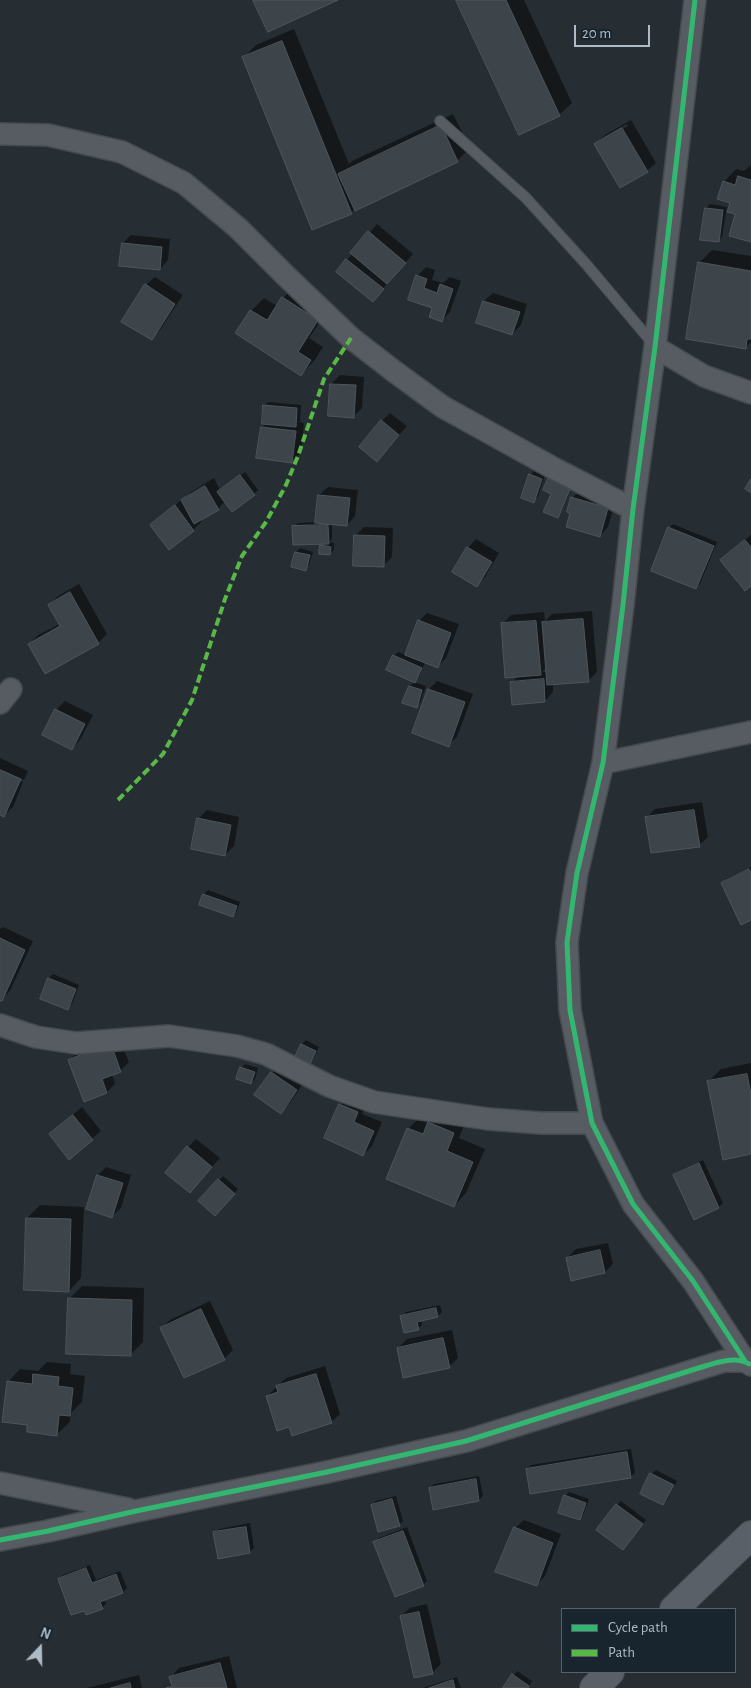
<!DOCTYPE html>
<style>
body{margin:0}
#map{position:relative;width:751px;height:1688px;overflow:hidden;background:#262e33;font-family:"Alegreya Sans",sans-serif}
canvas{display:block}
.legend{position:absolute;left:561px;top:1608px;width:175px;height:65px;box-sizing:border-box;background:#19252e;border:1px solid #55616b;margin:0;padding:6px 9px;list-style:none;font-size:15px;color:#aebbc6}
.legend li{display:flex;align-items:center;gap:10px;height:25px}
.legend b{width:25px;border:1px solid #55616b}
.north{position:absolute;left:15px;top:1623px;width:50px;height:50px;-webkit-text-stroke:4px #19252e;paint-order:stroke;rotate:21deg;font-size:14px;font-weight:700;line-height:20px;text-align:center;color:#aebbc6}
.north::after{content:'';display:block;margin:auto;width:18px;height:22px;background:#aebbc6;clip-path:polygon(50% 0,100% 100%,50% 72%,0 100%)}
.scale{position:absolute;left:574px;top:25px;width:76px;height:22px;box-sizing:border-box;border:2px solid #aebbc6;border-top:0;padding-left:6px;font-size:15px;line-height:18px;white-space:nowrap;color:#aebbc6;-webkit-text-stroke:4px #19252e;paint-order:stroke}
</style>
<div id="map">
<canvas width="751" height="1688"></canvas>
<ul class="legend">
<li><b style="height:6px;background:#33b770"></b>Cycle path</li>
<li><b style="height:6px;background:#58b947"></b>Path</li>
</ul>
<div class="north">N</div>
<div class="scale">20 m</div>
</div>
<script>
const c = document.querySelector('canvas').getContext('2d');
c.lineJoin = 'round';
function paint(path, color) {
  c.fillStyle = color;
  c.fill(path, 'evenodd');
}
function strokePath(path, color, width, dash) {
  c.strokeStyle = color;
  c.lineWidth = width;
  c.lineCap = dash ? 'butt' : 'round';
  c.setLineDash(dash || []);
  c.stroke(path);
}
const shadow = new Path2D(`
 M457,0H524L572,103L559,115Z
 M294,29L349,164L352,161L453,114L470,148L457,161L355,209L351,213L243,58L256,45Z
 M631,120L656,163L647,171L596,144L605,135ZM627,124L628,126L604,139V137Z
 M751,165V241L736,214L724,182L736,169L744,171Z
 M710,204L727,207L722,237L718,241L706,208Z
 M377,224L413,254L373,300L337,272Z
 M131,235L170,239L168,260L160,269L123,243Z
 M712,250L751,256V342L745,348L700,262Z
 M426,267L435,270L432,280L443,283L450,277L461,281L450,312L442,320L417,276Z
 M155,277L183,295L160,330L151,339L146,285Z
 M296,285L330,307L309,338L323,347L314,361L301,374L237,333L251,311L264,298L277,306L283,298Z
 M493,293L527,304L521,325L512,334L477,322L484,301Z
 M340,375L364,377L362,408L353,417L331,384Z
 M268,402L301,405L300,422L304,423L301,453L292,461L262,427L266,424L264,406Z
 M390,413L407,426L377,460L382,421Z
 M534,471L545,475L538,497L533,501L530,475Z
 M245,472L258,490L254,494L225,501L218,509L200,519L202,521L193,530L169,548L151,525L191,492L214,478L220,490Z
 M574,483L561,512L557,517L553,493Z
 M328,487L358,490L355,516L347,525L332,523V539L329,542L334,543V550L329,554L322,546L325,543L293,527L298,523L316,522L319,495Z
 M581,489L616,500L608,527L600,536L571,512L572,498Z
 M673,524L717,542L700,584L696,588L669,528Z
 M364,527L393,528L392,557L383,566L355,536Z
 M751,535V584L730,552Z
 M476,539L499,553L485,577L477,585L468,548Z
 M300,548L313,552L309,565L305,569L292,566L296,552Z
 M79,584L107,634L98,643L29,644L38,635L60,624L49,605L58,596Z
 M592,611L597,672L588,681L553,684V692L545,701L512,682L519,675L502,624L511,615L544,612L545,621L552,614ZM547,667V672H542Z
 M427,613L459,624L446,658L438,666L425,662L419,677L415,681L394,656L398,652L406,655L419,621Z
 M437,681L473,694L457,737L448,745L429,689Z
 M414,682L426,686L420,703L416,707L404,702L410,686Z
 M65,701L93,715L80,740L72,749L44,735L56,710Z
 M0,758L28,771L24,780L0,769Z
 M0,772L23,782L13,807L4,815L0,813Z
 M702,802L708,837L699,845L647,817L655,809Z
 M207,810L239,817L234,846L225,855L198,819Z
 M751,867V919L722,883L726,879Z
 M208,890L240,902L237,911L233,915L201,904L204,894Z
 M3,927L33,941L10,991L1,1000L0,999V929Z
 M53,974L79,985L72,1004L67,1008L49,978Z
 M119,1037L129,1062L120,1071L112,1074L115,1084L107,1092L84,1101L69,1060L78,1052Z
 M306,1040L319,1047L314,1058L310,1062L296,1056L302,1044Z
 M751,1063V1153L708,1082L721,1069Z
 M245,1064L258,1068L255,1079L251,1083L241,1068Z
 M280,1064L305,1081L289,1104L281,1112L272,1073Z
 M349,1096L366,1104L362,1114L382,1122L372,1146L363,1155L340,1105Z
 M82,1107L101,1131L69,1158L50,1134Z
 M421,1116L466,1120L459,1138L485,1149L466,1193L454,1206L408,1129Z
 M196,1139L220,1158L190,1191L188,1147Z
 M703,1160L723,1203L719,1207L675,1175L679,1171Z
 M106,1167L131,1175L121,1208L112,1216L98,1175Z
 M223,1176L238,1189L215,1214L219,1180Z
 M40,1205L84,1207L81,1278L69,1291L27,1218Z
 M608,1243L613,1264L605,1272L567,1258L576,1249Z
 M82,1286L144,1288L143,1342L130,1355L69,1299Z
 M210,1301L233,1350L224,1359L161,1328L170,1320Z
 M440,1305L442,1312L438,1316L421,1320L422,1325L418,1329L402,1316L406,1312Z
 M452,1330L458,1358L449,1367L398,1348L407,1339Z
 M47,1362L71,1364L70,1374L85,1376L82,1402L70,1414V1422L57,1434L29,1423L8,1382L20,1369L38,1371Z
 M325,1366L340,1414L331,1422L290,1426L267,1396L286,1378Z
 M631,1449L635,1473L630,1477L527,1469L531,1465Z
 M656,1470L677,1481L667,1500L663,1504L651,1474Z
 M479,1476L483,1496L479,1500L430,1488L434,1484Z
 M569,1492L589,1499L583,1515L579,1519L565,1496Z
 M396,1496L403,1521L399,1525L372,1505L376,1501Z
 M621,1501L646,1520L627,1545L617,1505Z
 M524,1520L561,1534L545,1576L536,1585L515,1528Z
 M250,1523L254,1548L250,1552L215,1533L219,1529Z
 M407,1527L427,1581L423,1585L375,1542L379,1538Z
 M90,1565L96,1580L120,1571L127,1588L123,1592L104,1599L106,1604L102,1608L59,1579L63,1575Z
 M427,1604L441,1664L432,1673L401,1616L410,1608Z
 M229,1656L237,1688H167L172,1683L171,1677L179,1668Z
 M517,1671L532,1681L528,1688H505Z
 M139,1675L142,1688H87Z
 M457,1677L461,1688H423Z`);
const building = new Path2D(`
 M253,0H338L268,32Z
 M456,0H506L560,116L519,135Z
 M282,41L352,214L312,230L242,57Z
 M441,125L458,162L355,211L338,174Z
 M622,128L648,172L620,188L594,144Z
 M738,176L751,180V242L729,236L735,214L727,212L730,203L717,199L723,181L735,185Z
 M705,208L723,210L719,242L700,240Z
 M368,231L406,263L387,284L350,253Z
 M122,243L162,247L160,270L119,266Z
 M346,259L384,289L373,302L336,272Z
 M698,262L751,271V339H747L746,349L686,339Z
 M416,275L427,279L424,288L437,293L440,284L453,289L442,322L429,317L432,308L408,300Z
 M145,284L175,304L152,340L121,322Z
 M282,297L318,320L298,352L311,360L301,376L235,333L250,310L267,320Z
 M483,301L520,312L512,335L476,323Z
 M330,384L356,385L354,418L328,416Z
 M263,405L297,408L296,427L262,424Z
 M381,420L399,435L377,462L359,447Z
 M261,427L296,431L292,463L256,458Z
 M529,474L542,479L534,503L521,498Z
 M240,475L255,495L232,512L217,492Z
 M549,477L571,487L558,518L543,512L551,494L543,490Z
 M751,479V493L745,489Z
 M205,486L219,510L194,524L181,500Z
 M318,495L350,498L347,526L315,523Z
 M571,497L608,508L600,537L566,527L570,513L567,512Z
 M175,505L194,531L169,550L150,525Z
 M328,525L329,544L293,545L292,526Z
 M668,527L714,546L696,589L651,571Z
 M354,535L385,536L384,567L353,566Z
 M745,540L751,547V586L745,591L720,560Z
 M320,545L331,547L330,555L319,554Z
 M467,547L492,562L477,587L452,572Z
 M295,552L310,555L306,571L291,567Z
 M70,592L99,644L45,674L28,644L60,626L48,605Z
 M583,619L589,682L547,685L542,622Z
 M418,620L451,633L438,668L405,655Z
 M536,621L541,675L505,678L501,623Z
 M393,655L422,668L415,683L386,670Z
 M544,679L545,702L512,705L510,682Z
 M409,686L422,690L417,708L402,703Z
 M428,689L465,702L449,747L412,733Z
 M55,709L85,724L72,750L42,735Z
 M0,770L21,779L4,817L0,815Z
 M694,810L700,847L651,853L645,817Z
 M197,818L231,825L225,856L191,849Z
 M749,869L751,873V920L741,925L721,883Z
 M203,894L237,906L233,917L199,905Z
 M0,938L25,950L2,1001H0Z
 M48,978L76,989L68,1010L40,999Z
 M111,1044L121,1072L102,1079L107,1093L84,1102L68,1060Z
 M301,1044L316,1051L310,1064L295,1057Z
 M240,1067L255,1072L251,1084L236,1079Z
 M271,1072L297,1090L281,1114L254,1095Z
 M747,1074L751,1094V1154L723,1160L707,1081Z
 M339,1104L358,1112L354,1122L374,1131L363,1156L324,1138Z
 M73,1115L93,1140L69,1160L49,1134Z
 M428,1122L454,1133L447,1151L473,1162L454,1207L386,1179L407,1128L423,1134Z
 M187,1146L212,1167L190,1193L165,1173Z
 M699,1163L719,1208L694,1220L673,1175Z
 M97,1175L123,1183L112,1218L86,1209Z
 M218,1179L235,1194L215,1216L198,1201Z
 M26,1218L71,1219L69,1292L24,1290Z
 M600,1250L605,1273L571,1281L566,1258Z
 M68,1298L132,1300L131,1356L66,1354Z
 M436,1308L438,1317L417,1322L419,1330L404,1333L400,1316Z
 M201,1309L225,1360L184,1378L160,1328Z
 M443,1338L450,1368L403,1378L397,1348Z
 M33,1374L59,1377L58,1386L73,1388L70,1416L59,1415L57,1436L27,1432V1425L2,1422L7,1381L32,1384Z
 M316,1374L332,1423L292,1436L289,1427L277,1431L266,1396L278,1392L276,1386Z
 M627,1452L631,1478L530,1494L526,1469Z
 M650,1473L674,1485L663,1505L640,1494Z
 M476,1479L479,1501L433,1510L429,1488Z
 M564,1495L586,1503L580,1520L558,1513Z
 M392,1499L400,1526L378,1532L371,1505Z
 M616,1504L643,1524L623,1550L596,1530Z
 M246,1527L250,1553L218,1559L213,1532Z
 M514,1527L553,1543L537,1586L495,1572Z
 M403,1531L424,1586L395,1597L373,1542Z
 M86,1568L92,1583L116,1574L123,1593L100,1602L103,1609L86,1615L84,1611L71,1615L58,1579Z
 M419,1612L433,1674L414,1678L400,1616Z
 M220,1663L227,1688H166L172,1686L169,1677Z
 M512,1674L529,1686L528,1688H503Z
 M453,1680L455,1688H429Z
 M130,1683L131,1688H111Z`);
const lane = new Path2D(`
 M440,121L526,198L586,264L655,346`);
const street = new Path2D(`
 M695,0L655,347L633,509L623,605L603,763L577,873L567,942L570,1010L592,1123L633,1204L693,1281L745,1361
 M0,134L48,135L122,152L184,183L238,228L285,275L351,338L395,372L443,407L555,469L633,509
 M655,347L704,376L751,393
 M0,703L11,689
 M603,763L751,732
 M0,1025L36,1037L76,1043L169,1036L237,1046L266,1054L329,1086L374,1102L488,1119L541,1123H592
 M0,1483L128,1509
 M0,1540L48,1531L136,1511L327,1472L466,1441L724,1361H745L751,1365`);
const secondary = new Path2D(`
 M674,1609L751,1535
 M594,1688L610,1672`);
const quiet = new Path2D(`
 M118,800L163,754L192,700L225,599L242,556L266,522L286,485L298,456L324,379L351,338`);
const cycleway = new Path2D(`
 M695,0L655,347L633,509L623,605L603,763L577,873L567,942L570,1010L592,1123L633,1204L693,1281L745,1361
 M0,1540L48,1531L136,1511L327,1472L466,1441L705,1366C718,1362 737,1356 749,1364`);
paint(shadow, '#0007');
paint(building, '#3e454a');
strokePath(building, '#4d565c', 1);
strokePath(lane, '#444a4e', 12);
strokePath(street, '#444a4e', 24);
strokePath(secondary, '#444a4e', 30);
strokePath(lane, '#565c62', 10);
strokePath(street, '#565c62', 21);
strokePath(secondary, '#596067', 28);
strokePath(quiet, '#58b947', 4, [8, 4]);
strokePath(cycleway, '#33b770', 5);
</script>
